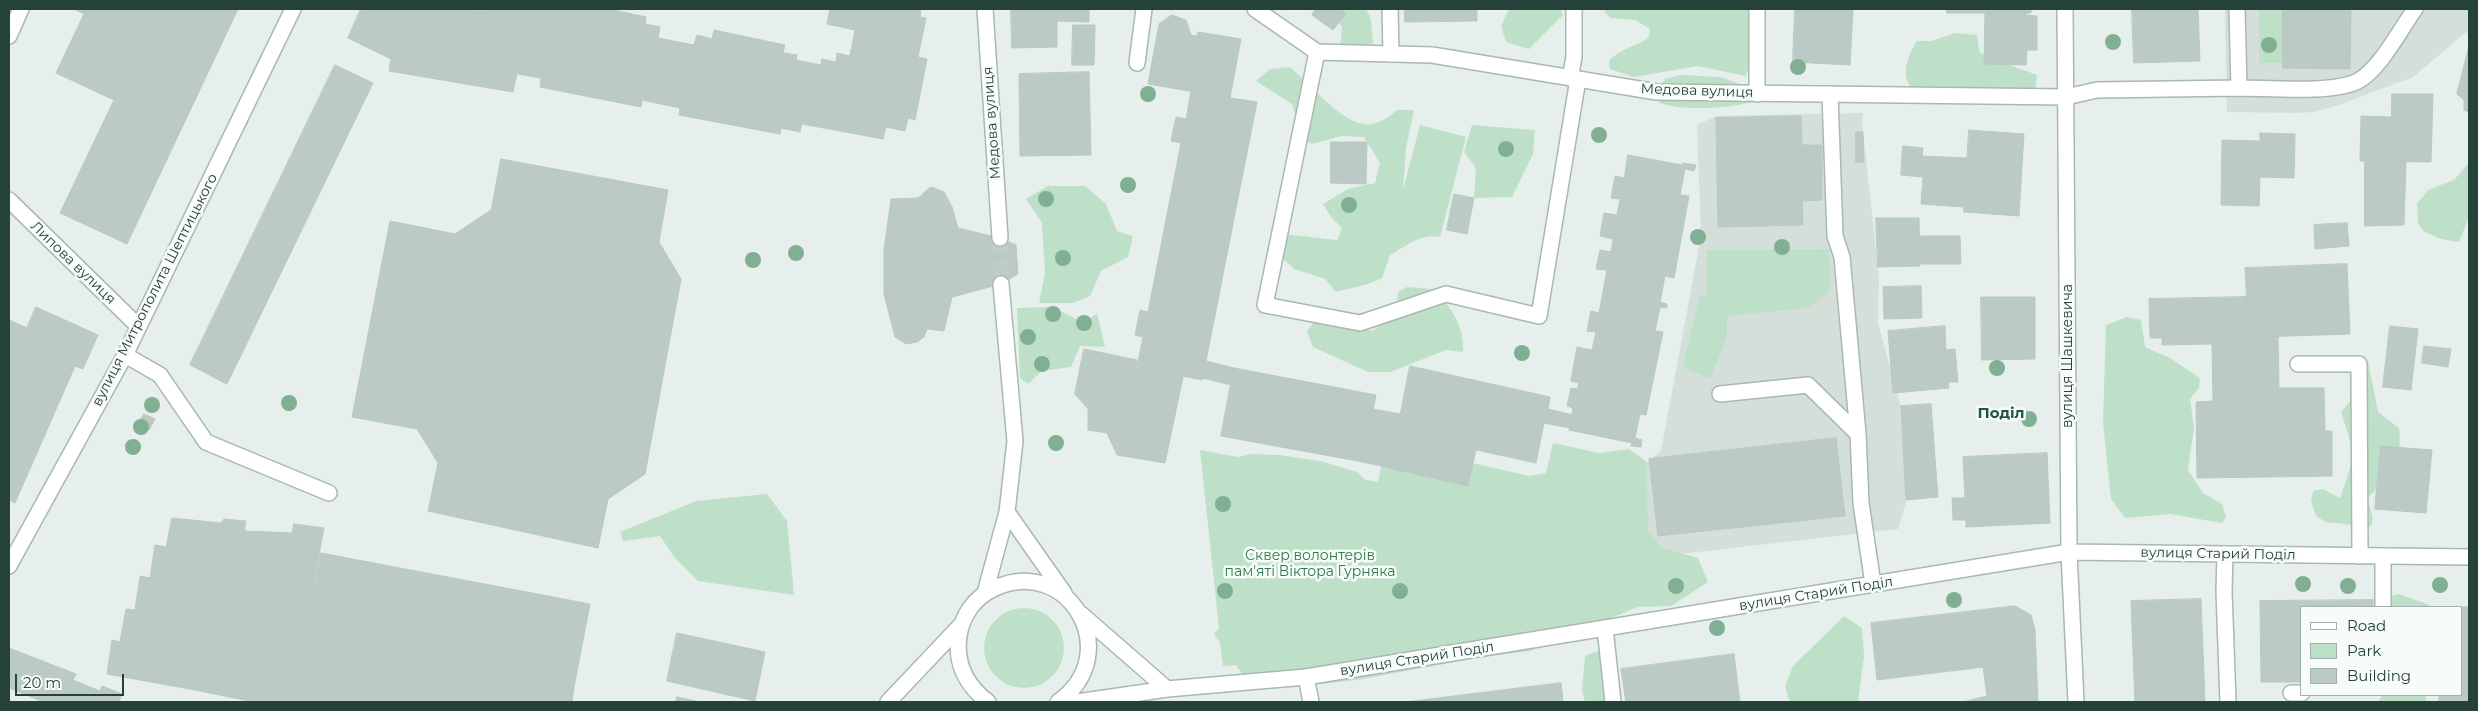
<!DOCTYPE html>
<meta charset="utf-8">
<style>
body{margin:0}
#map{position:relative;width:2478px;height:711px;overflow:hidden;background:#e6efeb;font-family:Montserrat,sans-serif}
canvas{display:block}
.frame{position:absolute;inset:0;border:10px solid #24423a;pointer-events:none}
.legend{position:absolute;left:2300px;top:606px;width:162px;height:90px;box-sizing:border-box;background:#f7fbf9;border:1px solid #a3b1ad;margin:0;padding:6px 9px;list-style:none;font-size:15px;color:#24423a}
.legend li{display:flex;align-items:center;gap:10px;height:25px}
.legend b{width:25px;border:1px solid #a3b1ad}
.scale{position:absolute;left:15px;top:674px;width:109px;height:22px;box-sizing:border-box;border:2px solid #24423a;border-top:0;padding-left:6px;font-size:15px;line-height:18px;white-space:nowrap;color:#24423a;-webkit-text-stroke:4px #f7fbf9;paint-order:stroke}
</style>
<div id="map">
<canvas width="2478" height="711"></canvas>
<div class="frame"></div>
<ul class="legend">
<li><b style="height:6px;background:#fff"></b>Road</li>
<li><b style="height:14px;background:#bfe0c8"></b>Park</li>
<li><b style="height:14px;background:#bbcac4"></b>Building</li>
</ul>
<div class="scale">20 m</div>
</div>
<script>
const c = document.querySelector('canvas').getContext('2d');
c.lineJoin = 'round';
function paint(path, color) {
  c.fillStyle = color;
  c.fill(path, 'evenodd');
}
function strokePath(path, color, width, dash) {
  c.strokeStyle = color;
  c.lineWidth = width;
  c.lineCap = dash ? 'butt' : 'round';
  c.setLineDash(dash || []);
  c.stroke(path);
}
function drawText(font, color, halo, rows, align = 'center') {
  c.font = font + ' Montserrat,sans-serif';
  c.lineWidth = 5;
  c.setLineDash([]);
  c.textBaseline = 'middle';
  c.strokeStyle = halo;
  c.fillStyle = color;
  for (const [text, x, y, turn = 0] of rows) {
    c.save();
    c.translate(x, y);
    c.rotate((+turn || 0) * Math.PI / 180);
    c.textAlign = isNaN(turn) ? turn : align;
    if (halo) c.strokeText(text, 0, 0);
    c.fillText(text, 0, 0);
    c.restore();
  }
}
const built = new Path2D(`
 M2225,9H2469V30L2413,77L2336,106L2314,112L2296,113L2227,112Z
 M1863,113L1862,123L1879,278L1878,323L1901,407L1907,499L1898,529L1645,558L1635,472L1661,451L1701,236L1697,125L1716,116Z`);
const green = new Path2D(`
 M1330,9H1366L1371,19L1373,43L1344,50L1340,46L1342,27Z
 M1509,9H1560L1563,15L1529,49L1506,42L1501,26Z
 M1607,9H1749L1756,40L1746,76L1698,66L1634,77L1610,69L1609,61C1619,49 1636,47 1649,37L1650,29L1635,20L1611,18L1604,12Z
 M2259,9H2283V63H2259Z
 M1955,33L1977,35L1979,51L1985,56L2037,75L2035,90L1970,101L1910,86C1901,73 1909,53 1917,41H1932Z
 M1290,67C1309,83 1339,120 1363,124C1375,127 1388,118 1397,110H1414L1406,148L1403,190L1420,125L1466,137L1440,237C1421,233 1405,247 1390,255L1382,278L1368,284L1336,292L1325,279L1294,269L1280,256L1284,234L1337,240L1342,228L1331,217L1323,204L1348,189L1375,183L1380,163L1364,137L1342,136L1312,144L1302,138L1292,104L1256,81L1270,69Z
 M1681,75L1720,77L1754,89L1757,101C1733,108 1684,112 1660,103L1654,94L1665,79Z
 M1472,125L1535,130L1533,154L1512,197L1474,198L1476,168L1464,152Z
 M2467,165H2469V217L2459,242L2441,239L2423,231L2418,223L2417,204L2428,190L2454,180Z
 M1048,186H1085L1106,204L1117,231L1133,236L1128,257L1101,271L1090,296L1073,303H1039L1045,273L1042,223L1026,199Z
 M1829,249L1831,280L1828,293L1808,308L1727,316V336L1710,379L1683,367L1700,294L1707,297V250Z
 M1407,287L1434,289C1451,307 1465,327 1463,352L1446,350L1390,372H1368L1313,347L1307,332L1314,321L1349,324L1372,331L1396,315L1398,292Z
 M1052,307L1084,323L1097,313L1105,347L1080,346L1071,367L1042,371L1028,384L1020,378L1017,308Z
 M2127,317L2141,320L2145,347L2170,358L2200,378L2199,388L2190,399L2194,428L2188,470L2203,493L2222,504L2226,517L2222,523L2170,514L2125,518L2111,499L2103,423L2106,325Z
 M2355,355L2368,361L2378,412L2399,428C2401,438 2398,446 2401,456L2384,464L2375,491L2367,498L2373,518L2371,527L2326,522L2316,516L2311,501L2313,491L2323,489L2340,498C2356,455 2355,456 2341,412L2351,400Z
 M1386,443L1529,476L1546,473L1553,443L1599,453L1629,449L1646,461L1648,530L1662,548L1698,558L1708,582L1671,606L1638,607L1530,651L1482,657L1357,680L1302,686H1250L1236,665L1223,666L1220,643L1214,634L1219,628L1200,450L1238,457L1252,454L1279,455L1320,461L1357,472L1366,480L1378,482Z
 M767,494L787,521L794,595L698,581L675,558L660,536L623,541L620,532L696,501Z
 M2398,594L2430,605L2429,607H2384V598Z
 M984 648a40 40 0 1 1 80 0a40 40 0 1 1-80 0Z
 M1844,616L1862,628L1864,656L1858,702H1790L1785,687L1793,666Z
 M1600,650L1613,668L1617,702H1585L1582,690L1585,656Z
 M2382,695H2426V702H2378Z`);
const building = new Path2D(`
 M74,9H152L114,100L56,73L84,14Z
 M152,9H238L127,244L60,213L114,100Z
 M361,9H457L534,24L531,40L525,38L513,92L389,71L391,59L348,38Z
 M457,9H609L646,17L645,24L660,27L658,38L694,45L697,35L712,39L714,30L785,45L783,53L797,55L796,60L821,65L822,59L836,62L837,53L850,56L855,30L827,24L830,9H921L920,17L926,18L918,57L927,59L915,120L908,118L905,131L886,127L883,139L802,124L800,132L781,128L780,134L679,115L680,108L642,100L641,107L540,87L541,78L518,74L525,38L531,40L534,24Z
 M1011,9H1089V22L1057,21V47L1012,48Z
 M1316,9H1340L1346,13L1333,30L1312,15Z
 M1405,9H1477V21L1405,22Z
 M1795,9H1853L1850,65L1793,62Z
 M1947,9H2031V13H2026V15L2037,16V50H2027L2026,65L1984,64L1985,13H1947Z
 M2132,9H2198L2200,61L2134,63Z
 M2283,9H2351L2350,69L2283,68Z
 M1172,15L1186,20L1191,35L1197,36L1198,32L1241,39L1230,98L1148,84L1159,24Z
 M1073,25H1095L1094,65H1072Z
 M2469,46V112L2464,110V100L2457,94Z
 M335,65L373,83L227,384L190,365Z
 M1089,72L1091,155L1020,156L1019,74Z
 M1191,92L1257,102L1206,361L1234,368L1231,385L1203,378L1202,380L1137,367L1143,337L1135,335L1140,310L1148,312L1181,143L1171,141L1176,117L1186,119Z
 M2392,94H2433L2431,162L2360,161L2361,116L2391,117Z
 M1801,116L1802,145H1822V200L1802,201L1803,225L1718,227L1716,118Z
 M1969,130L2024,134L2019,216L1964,212Z
 M1856,132H1863L1864,162H1856Z
 M2260,133L2295,134L2294,178L2260,177L2259,206L2221,205L2222,140L2260,141Z
 M1331,142H1367L1366,184L1331,183Z
 M1903,146L1923,148L1922,156L1967,158L1964,207L1921,204L1923,177L1901,175Z
 M1628,155L1682,165L1683,163L1696,165L1694,171L1685,169L1680,195L1689,196L1674,278L1665,276L1660,302L1667,304V308L1660,307L1655,331L1663,332L1646,415L1640,414L1635,438L1642,440L1641,447L1631,446L1632,443L1569,430L1573,408L1567,406L1571,388L1577,389L1579,383L1571,381L1577,347L1592,350L1596,332L1587,331L1591,311L1599,313L1607,270L1596,269L1600,250L1611,252L1613,239L1600,236L1604,213L1617,215L1620,199L1611,198L1615,176L1624,178Z
 M501,159L668,190L659,242L681,279L645,474L608,499L598,548L428,511L438,463L417,429L352,417L390,221L455,234L491,210Z
 M2365,162H2406L2404,225L2365,226Z
 M931,187L944,192L952,207L958,228L1000,238L1016,245L1018,274L1001,284L952,297L944,331L927,329L924,337L917,342L906,344L895,337L884,294V249L891,199L918,198Z
 M1454,194L1474,198L1467,234L1447,230Z
 M1876,218H1919L1920,266L1878,267Z
 M2347,223L2349,246L2315,249L2314,225Z
 M1921,236H1960L1961,264H1921Z
 M2347,264L2350,334L2258,337L2257,328H2248L2245,268Z
 M1921,286L1922,318L1884,319L1883,287Z
 M1981,297H2035V359L1982,360Z
 M2246,297L2248,328H2257L2258,337L2278,336L2279,388H2324L2325,431H2332V476L2197,478L2196,402L2213,401L2212,344L2162,345V338H2150L2149,299Z
 M36,307L98,335L83,369L75,366L15,503L9,500V408L35,351L27,348L34,331L27,328Z
 M9,320L34,331L27,348L35,351L10,408Z
 M1945,326L1946,350L1955,349L1958,382H1948L1949,388L1893,393L1888,331Z
 M2390,326L2418,329L2411,390L2383,387Z
 M2424,346L2451,349L2448,367L2422,363Z
 M1084,349L1137,360L1136,368L1183,377L1165,463L1117,455L1107,433L1088,430V409L1075,394Z
 M1410,366L1550,397L1548,409L1573,415L1570,428L1544,423L1536,463L1371,427L1373,409L1400,414Z
 M1234,368L1376,395L1363,462L1221,436Z
 M1931,404L1938,497L1906,500L1901,406Z
 M144,414L155,419L149,430L138,424Z
 M1371,427L1476,450L1468,486L1363,462Z
 M1836,438L1845,516L1658,536L1649,459Z
 M2381,446L2432,450L2426,513L2375,509Z
 M2047,453L2050,523L1966,527V520H1953L1952,498H1965L1963,457Z
 M172,518L221,523L224,519L246,521L242,542L229,541L188,672L201,673L195,690L107,674L112,640L120,642L126,609L135,610L140,576L150,578L155,545L166,547Z
 M294,524L324,528L292,702H254L195,690L201,673L188,672L229,541L242,542L244,531L292,533Z
 M321,553L590,604L574,687L554,683L558,660L487,646L478,696L406,682L419,611L345,597L337,641L305,635Z
 M345,597L419,611L406,682L478,696L487,646L558,660L554,683L574,687L572,702H292L305,635L337,641Z
 M2201,599L2205,702H2135L2131,601Z
 M2373,600V607H2302V682H2261L2260,601Z
 M2015,606L2031,615L2035,630L2038,702H1963L1987,696L1983,667L1877,680L1871,623Z
 M2462,607H2469V702H2439V695H2462Z
 M677,633L765,652L755,701L667,681Z
 M9,648L76,674L73,680L100,691L102,686L122,694L119,702H44L9,688Z
 M1734,654L1740,702H1626L1621,669Z
 M1561,683L1563,702H1406Z
 M677,697L701,702H676Z`);
const streetTunnel = new Path2D(`
 M1000,238L1001,284`);
const lane = new Path2D(`
 M1390,9L1391,54
 M1757,9V94
 M2237,9L2239,88C2269,88 2332,94 2358,81C2380,69 2400,30 2415,9
 M9,36L21,9
 M1317,52L1265,305L1360,323L1446,294L1539,316L1578,79
 M1137,63L1144,9
 M1570,78L1574,57V9
 M1830,94L1835,236L1842,257L1858,434
 M2066,97L2097,90L2239,88
 M125,355L160,375L206,442L329,493
 M2298,364H2359L2360,556
 M1720,394L1808,385L1858,434L1861,503L1873,584
 M2225,554L2224,591L2228,702
 M2383,556V607
 M1605,628L1613,702
 M1306,677L1311,702
 M2291,693H2302`);
const street = new Path2D(`
 M985,9L1000,238
 M1255,9L1317,52L1432,55L1657,92L2066,97
 M2065,9L2069,552L2076,702
 M9,200L138,326
 M1007,512L1064,593
 M9,566L125,355L293,9
 M985,593L1007,512L1015,441L1001,284
 M1081,614L1167,689
 M888,702L960,626
 M988,702C967,686 955,664 959,636C962,616 974,598 993,589C1067,553 1127,653 1058,702
 M1077,702L1167,689L1306,677L2069,552L2469,557`);
const trees = [
 [2113,42],
 [2269,45],
 [1798,67],
 [1148,94],
 [1599,135],
 [1506,149],
 [1128,185],
 [1046,199],
 [1349,205],
 [1698,237],
 [1782,247],
 [796,253],
 [1063,258],
 [753,260],
 [1053,314],
 [1084,323],
 [1028,337],
 [1522,353],
 [1042,364],
 [1997,368],
 [289,403],
 [152,405],
 [2029,419],
 [141,427],
 [1056,443],
 [133,447],
 [1223,504],
 [2303,584],
 [2440,585],
 [1676,586],
 [2348,586],
 [1225,591],
 [1400,591],
 [1954,600],
 [1717,628]
];
const streetNames = [
 ["Медова вулиця",1697,91,2],
 ["Медова вулиця",992,123,-94],
 ["Липова вулиця",73,263,44],
 ["вулиця Митрополита Шептицького",155,290,-63],
 ["вулиця Шашкевича",2068,356,-90],
 ["вулиця Старий Поділ",2218,554,1],
 ["вулиця Старий Поділ",1816,594,-9],
 ["вулиця Старий Поділ",1417,659,-9]
];
const parkNames = [
 ["Сквер волонтерів",1310,556],
 ["пам'яті Віктора Гурняка",1310,572]
];
const neighbourhoodNames = [
 ["Поділ",2001,414]
];
paint(built, '#d4dfda');
paint(green, '#bfe0c8');
paint(building, '#bbcac4');
strokePath(building, '#b8c9c2', 1);
strokePath(streetTunnel, '#bfccc8', 15, [15, 8]);
strokePath(lane, '#a8b8b2', 18);
strokePath(street, '#a8b8b2', 18);
strokePath(lane, '#fff', 15);
strokePath(street, '#fff', 15);
c.fillStyle = '#80af93';
for (const [x, y] of trees) {
  c.beginPath();
  c.arc(x, y, 8, 0, 2 * Math.PI);
  c.fill();
}
drawText('14px', '#24423a', '#f7fbf9', streetNames);
drawText('14px', '#2d7a4b', '#f7fbf9', parkNames);
drawText('bold 15px', '#1f5548', '#f7fbf9', neighbourhoodNames);
</script>
